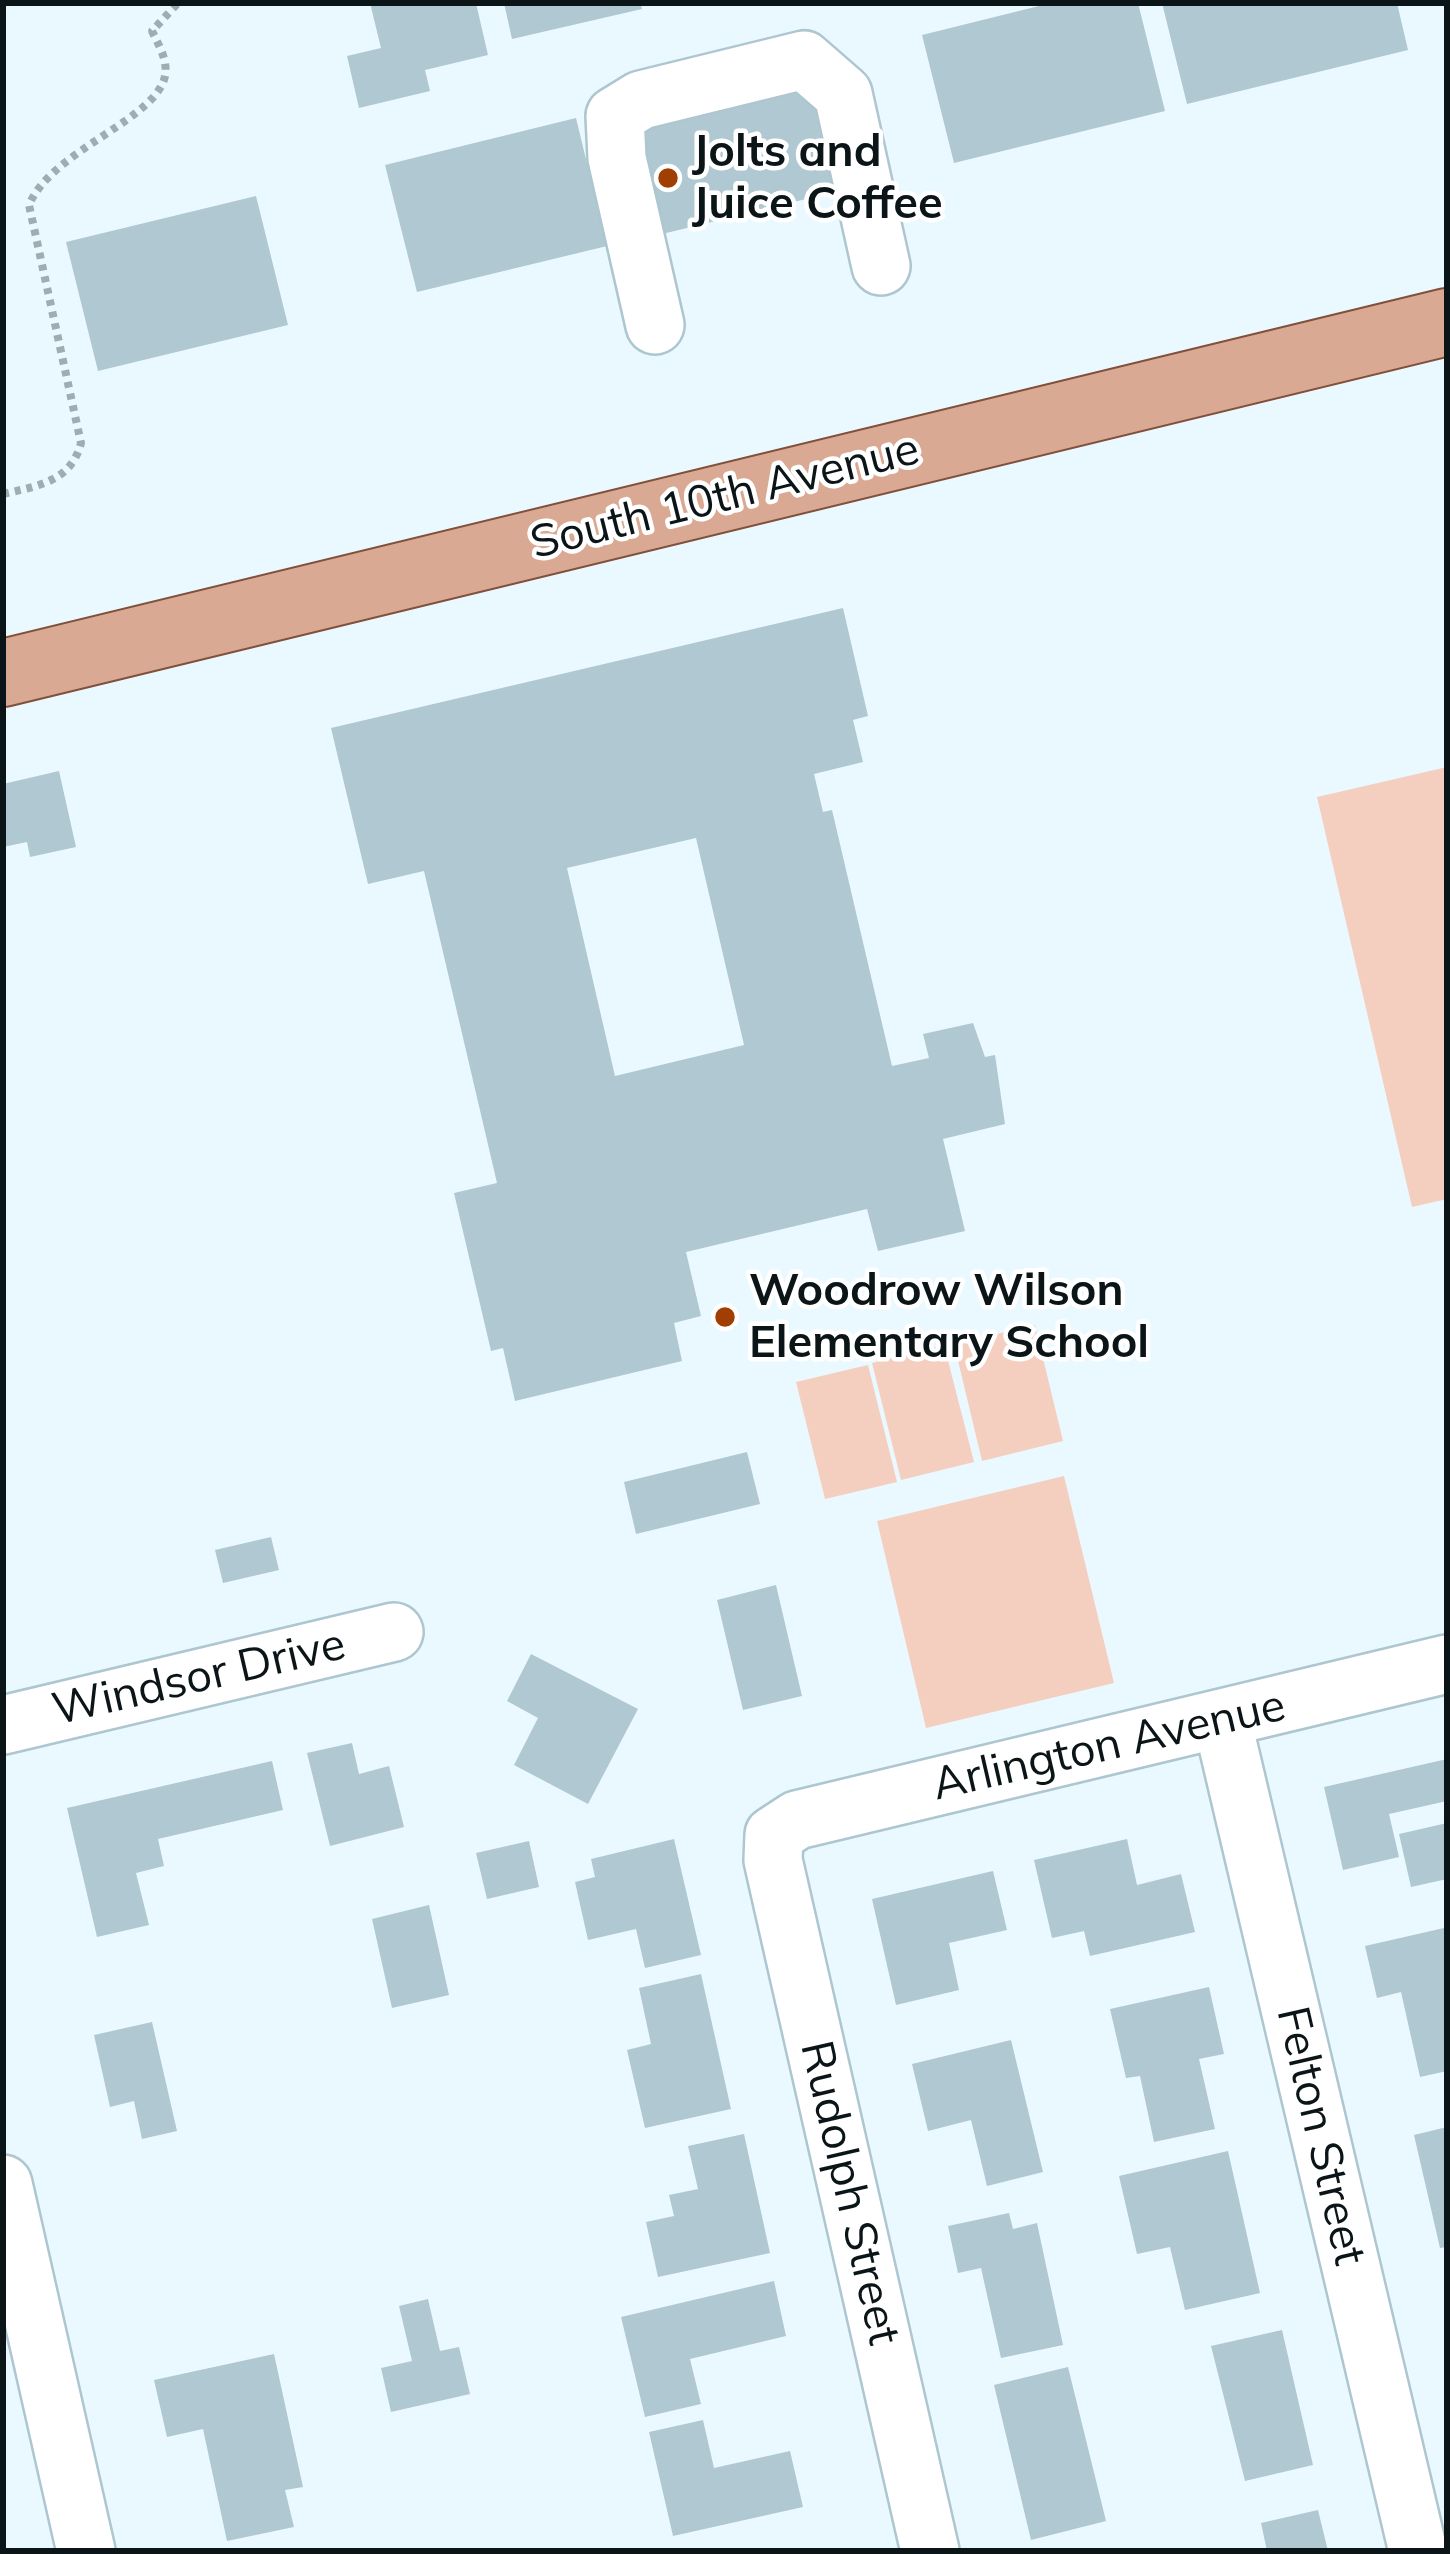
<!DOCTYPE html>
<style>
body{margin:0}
#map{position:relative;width:1450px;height:2554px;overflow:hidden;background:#eaf9ff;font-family:Mulish,sans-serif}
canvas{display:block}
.frame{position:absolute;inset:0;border:6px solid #0b1417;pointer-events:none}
</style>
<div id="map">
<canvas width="1450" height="2554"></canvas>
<div class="frame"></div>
</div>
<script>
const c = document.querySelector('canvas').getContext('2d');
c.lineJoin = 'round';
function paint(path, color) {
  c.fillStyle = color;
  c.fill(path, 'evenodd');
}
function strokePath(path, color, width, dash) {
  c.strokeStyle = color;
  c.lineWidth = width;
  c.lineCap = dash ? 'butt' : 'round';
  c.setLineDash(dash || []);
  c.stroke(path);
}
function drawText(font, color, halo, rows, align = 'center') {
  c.font = font + ' Mulish,sans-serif';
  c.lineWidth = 9;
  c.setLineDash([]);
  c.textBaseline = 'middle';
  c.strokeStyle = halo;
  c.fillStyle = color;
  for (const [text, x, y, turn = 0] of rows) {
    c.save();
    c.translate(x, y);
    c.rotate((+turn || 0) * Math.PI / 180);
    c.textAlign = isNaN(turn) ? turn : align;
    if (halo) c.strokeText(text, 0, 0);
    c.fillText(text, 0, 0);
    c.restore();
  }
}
const green = new Path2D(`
 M1447,767V1199L1412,1207L1317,797Z
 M1035,1325L1063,1441L982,1461L954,1344Z
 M944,1345L974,1462L901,1480L872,1363Z
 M868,1365L897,1482L825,1499L796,1382Z
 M1064,1476L1114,1683L926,1728L877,1521Z`);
const building = new Path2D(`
 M370,3H476L488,55L425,70L430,91L359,108L347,56L381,48Z
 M504,3H640L642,9L512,39Z
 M1051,3H1138L1165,111L954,163L922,35Z
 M1162,3H1397L1408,50L1187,104Z
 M791,79L819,95L843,190L654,236L631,144L649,113Z
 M576,118L607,246L417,292L385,165Z
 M256,196L288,325L98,371L66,242Z
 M843,608L868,716L853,720L863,762L814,774L823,812L832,810L892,1066L929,1058L923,1034L973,1023L985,1057L995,1055L1005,1124L943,1139L965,1231L878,1251L867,1209L686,1252L701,1316L674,1323L682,1361L515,1401L503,1348L491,1351L454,1193L497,1183L424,871L368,884L331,728ZM696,838L744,1045L615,1076L567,868Z
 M59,771L76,847L30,857L27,842L3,847V784Z
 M747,1452L760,1504L636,1534L624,1482Z
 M271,1537L279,1570L223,1583L215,1550Z
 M776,1585L802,1696L743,1710L717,1600Z
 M531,1654L638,1709L588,1804L514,1765L538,1718L507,1701Z
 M352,1743L359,1774L389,1766L404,1827L330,1846L307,1753Z
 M1447,1759V1801L1389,1814L1399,1857L1343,1870L1324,1787Z
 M272,1761L283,1810L158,1839L164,1866L136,1873L149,1925L97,1937L67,1808Z
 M1447,1823V1879L1411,1887L1399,1834Z
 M674,1839L701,1955L645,1968L636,1929L588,1940L575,1882L595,1877L591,1859Z
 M1127,1839L1137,1885L1181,1874L1195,1932L1090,1956L1084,1931L1052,1938L1034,1860Z
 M529,1841L539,1887L487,1899L476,1853Z
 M993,1871L1007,1930L949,1943L959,1990L896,2005L872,1899Z
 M429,1905L449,1995L392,2008L372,1919Z
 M1444,1928L1447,2071L1420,2077L1401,1992L1377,1998L1365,1946Z
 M701,1974L731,2109L645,2128L627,2050L651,2044L639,1988Z
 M1209,1987L1224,2054L1199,2059L1215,2129L1154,2142L1140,2076L1126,2078L1110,2009Z
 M152,2022L177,2131L142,2139L134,2101L110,2107L94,2035Z
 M1011,2040L1043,2172L987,2186L971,2120L928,2131L912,2064Z
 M1447,2127V2247L1440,2248L1414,2135Z
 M744,2134L770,2253L658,2277L646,2222L674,2216L669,2195L698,2189L688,2146Z
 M1228,2151L1260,2293L1185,2310L1170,2247L1137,2254L1119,2176Z
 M1009,2213L1013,2229L1037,2223L1063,2345L1001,2358L981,2268L958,2273L948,2226Z
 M774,2281L786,2336L690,2359L701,2404L645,2417L621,2317Z
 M428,2299L440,2351L459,2347L470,2394L391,2412L381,2368L412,2361L399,2306Z
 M1282,2330L1313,2465L1245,2481L1211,2346Z
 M274,2354L303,2487L285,2490L294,2527L227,2541L203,2429L167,2437L154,2380Z
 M1068,2367L1106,2521L1031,2540L994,2385Z
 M703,2420L714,2468L790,2451L803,2507L673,2536L649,2432Z
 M1318,2510L1328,2551H1267L1261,2523Z`);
const path = new Path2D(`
 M3,494C37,486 71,482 81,443L29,205C52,150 156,120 165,76C168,60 159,46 152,31L178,3`);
const minor = new Path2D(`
 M655,325L617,158L615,116L641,100L804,60L843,94L881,266
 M1222,1720L1418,2551
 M3,1725L394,1632
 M3,2184L86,2551
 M930,2551L773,1860L774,1835L797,1820L1447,1664`);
const major = new Path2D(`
 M3,673L1447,322`);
const markers = [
 [668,178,12,"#a13e01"],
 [725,1317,12,"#a13e01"]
];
const poiNames = [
 ["Jolts and",692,152],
 ["Juice Coffee",692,204],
 ["Woodrow Wilson",749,1291],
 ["Elementary School",749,1343]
];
const streetNames = [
 ["South 10th Avenue",725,497,-14],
 ["Windsor Drive",199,1678,-13],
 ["Arlington Avenue",1109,1746,-13],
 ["Felton Street",1320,2136,77],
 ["Rudolph Street",849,2193,77]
];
paint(green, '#f4cfc0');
paint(building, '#b0c8d1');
strokePath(minor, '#aec6d0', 62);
strokePath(major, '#80503a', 70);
strokePath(path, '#9facb1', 8, [6, 6]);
strokePath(minor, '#fff', 57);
strokePath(major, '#d9a994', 66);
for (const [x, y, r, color] of markers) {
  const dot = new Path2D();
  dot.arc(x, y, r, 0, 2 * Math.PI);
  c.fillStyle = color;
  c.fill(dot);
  strokePath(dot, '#fff', 4.5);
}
drawText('bold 45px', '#0b1417', '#fff', poiNames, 'left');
drawText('45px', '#0b1417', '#fff', streetNames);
</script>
